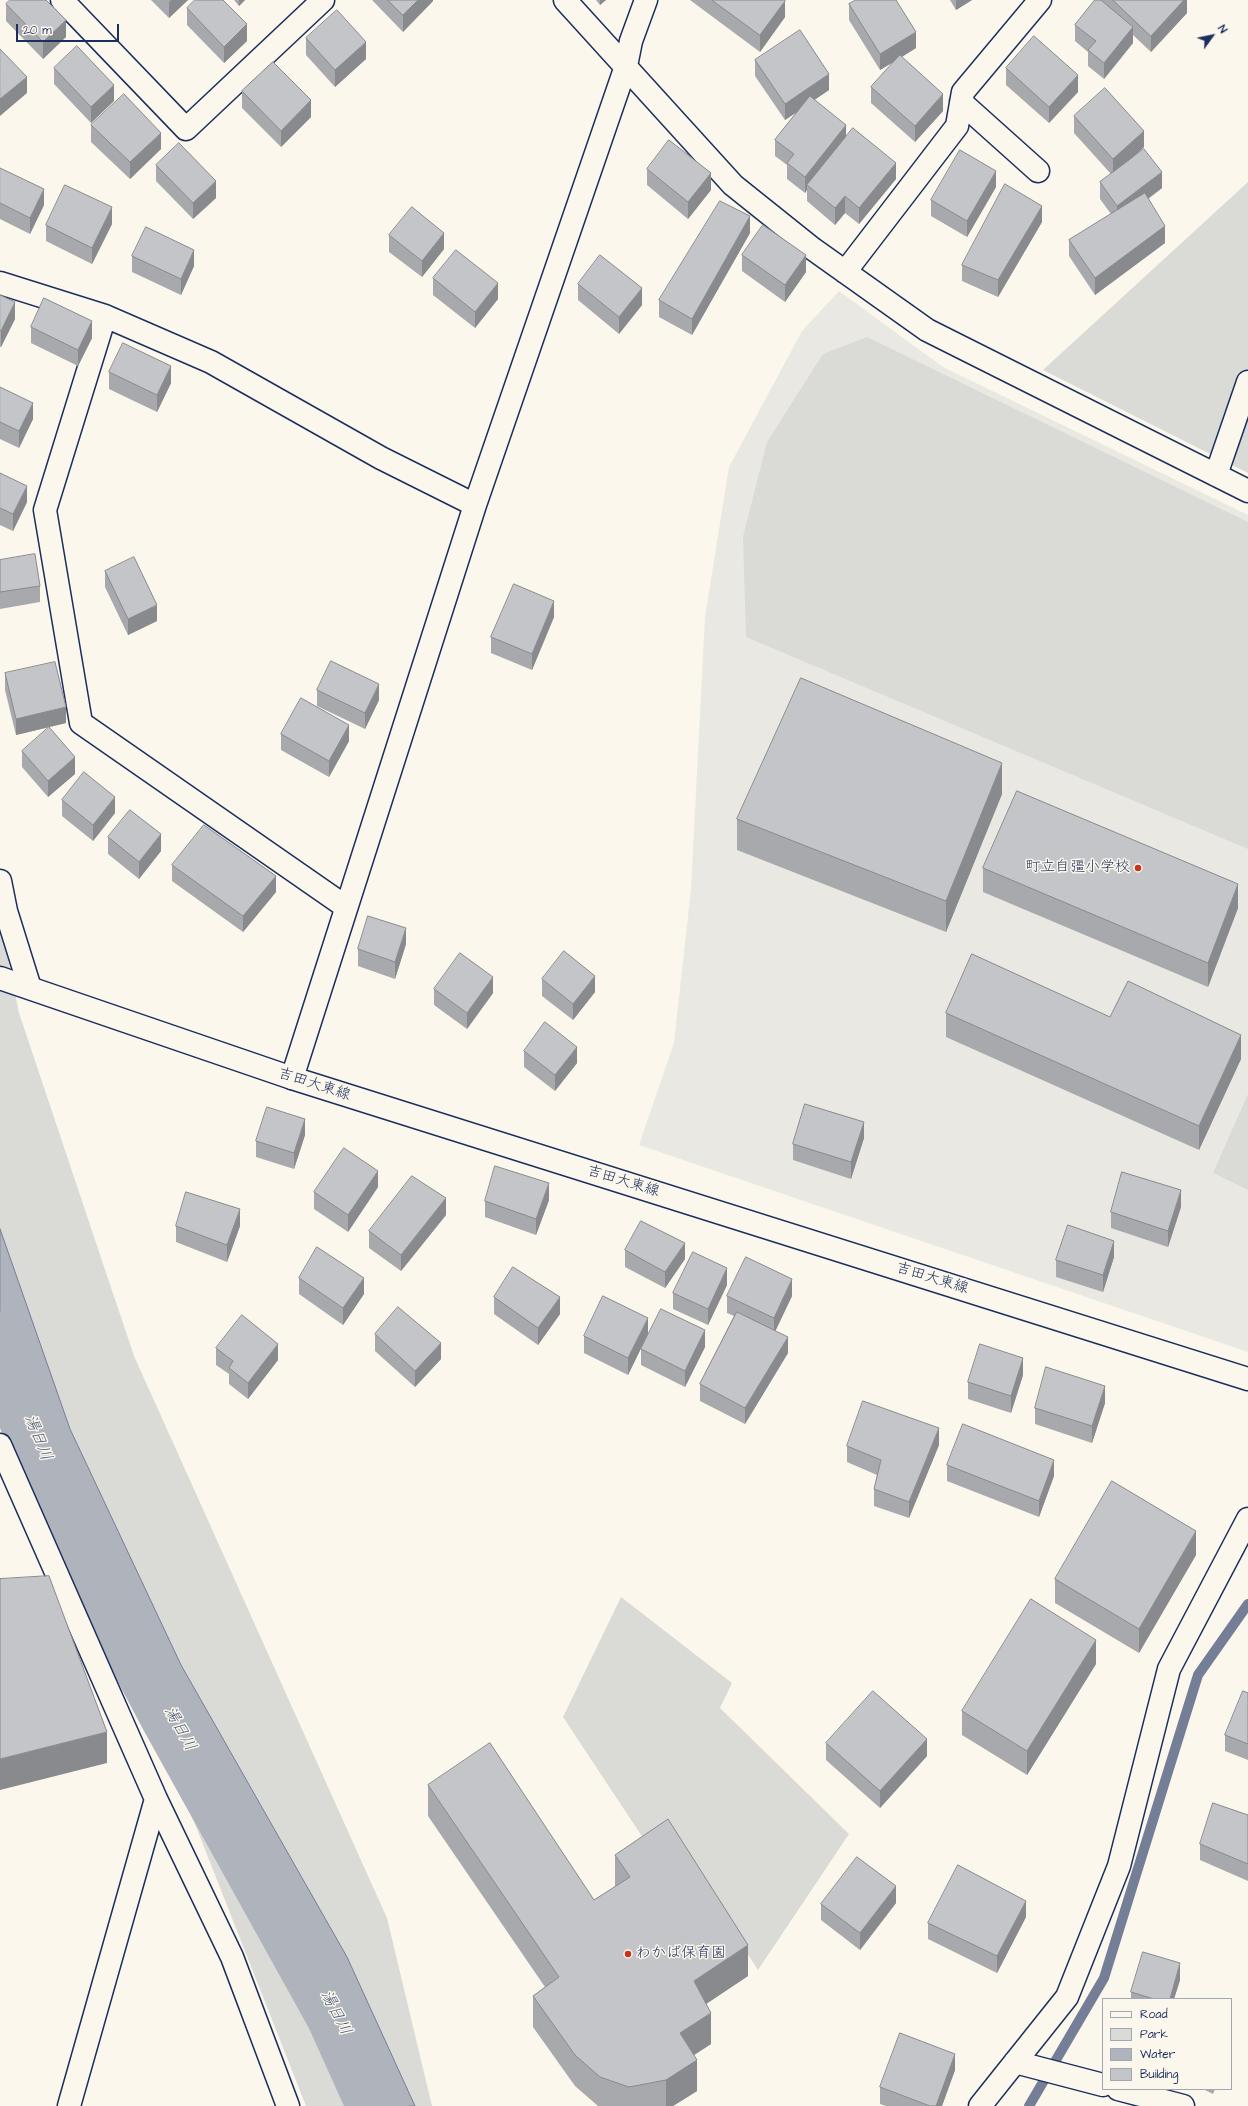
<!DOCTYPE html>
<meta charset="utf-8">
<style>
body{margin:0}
#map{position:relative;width:1248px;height:2106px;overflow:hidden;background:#fbf7ec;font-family:"Architects Daughter",sans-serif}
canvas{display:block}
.legend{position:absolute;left:1102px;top:1998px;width:130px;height:92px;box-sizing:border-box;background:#fbf7ec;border:1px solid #a1a7b3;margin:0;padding:5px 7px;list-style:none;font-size:12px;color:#1b2f5e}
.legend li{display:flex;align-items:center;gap:8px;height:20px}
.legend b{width:20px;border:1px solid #a1a7b3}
.north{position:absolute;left:1192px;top:16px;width:40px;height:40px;-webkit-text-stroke:3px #fbf7ec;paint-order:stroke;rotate:57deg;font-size:11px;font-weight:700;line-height:16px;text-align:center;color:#1b2f5e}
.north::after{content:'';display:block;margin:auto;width:14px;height:18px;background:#1b2f5e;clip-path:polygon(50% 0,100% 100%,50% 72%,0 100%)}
.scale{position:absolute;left:16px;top:24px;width:103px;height:18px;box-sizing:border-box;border:2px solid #1b2f5e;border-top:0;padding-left:5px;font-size:12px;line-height:14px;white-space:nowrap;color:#1b2f5e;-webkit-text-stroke:3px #fbf7ec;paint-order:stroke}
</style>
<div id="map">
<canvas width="1248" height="2106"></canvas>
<ul class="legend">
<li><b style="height:5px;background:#fbf7ec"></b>Road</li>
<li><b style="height:11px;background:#dadad7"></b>Park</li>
<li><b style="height:11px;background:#afb3bb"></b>Water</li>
<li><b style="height:11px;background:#c3c5c9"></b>Building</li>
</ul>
<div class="north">N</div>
<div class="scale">20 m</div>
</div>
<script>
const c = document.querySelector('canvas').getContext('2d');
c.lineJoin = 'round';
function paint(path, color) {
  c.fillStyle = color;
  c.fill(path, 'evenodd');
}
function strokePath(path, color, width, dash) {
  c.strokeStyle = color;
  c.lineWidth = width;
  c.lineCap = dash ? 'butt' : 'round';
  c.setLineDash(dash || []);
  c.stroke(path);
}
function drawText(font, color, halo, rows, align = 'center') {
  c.font = font + ' "Architects Daughter","Klee One",sans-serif';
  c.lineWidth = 3;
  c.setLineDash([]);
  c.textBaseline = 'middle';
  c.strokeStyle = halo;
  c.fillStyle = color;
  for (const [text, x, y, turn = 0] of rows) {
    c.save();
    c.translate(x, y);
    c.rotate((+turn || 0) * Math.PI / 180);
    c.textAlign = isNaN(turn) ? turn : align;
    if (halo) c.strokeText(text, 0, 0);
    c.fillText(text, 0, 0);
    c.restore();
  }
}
const built = new Path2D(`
 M839,291L943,367L1248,515V1352L639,1145L674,1043L691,889L705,617L729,467L802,331Z`);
const green = new Path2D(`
 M1248,182V473L1043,370Z
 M867,337L1248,522V849L746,637L743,537L767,442L823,354Z
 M0,920L19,1013L134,1356L387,1918L432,2106H306L0,1329Z
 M1248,1094V1190L1213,1173Z
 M621,1597L732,1683L720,1708L849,1834L758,1970L672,1837L651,1850L563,1717Z`);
const water = new Path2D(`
 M0,1229L70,1429L181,1665L347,1957L415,2106H382L364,2059L226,1794L133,1643L0,1342Z`);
const stream = new Path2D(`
 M1029,2106L1104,1978L1198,1675L1248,1604`);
const river = new Path2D(`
 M0,1343L40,1445L90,1563L170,1714L337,2015L378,2106`);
const minor = new Path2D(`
 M62,0L186,129L323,0
 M565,0L733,185L813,249L927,330L1248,491
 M961,102L1038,171
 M845,272L957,126L963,92L1040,0
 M0,283L105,316L211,362L381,458L475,505
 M105,316L45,510L81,723L346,907
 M1216,475L1248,382
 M0,881L6,911L30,988
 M292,1078L475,505L626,66L631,41L646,0
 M0,1445L156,1799L232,1957L288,2106
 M1015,2062L1103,2085
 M1118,2089L1183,2106
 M69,2106L156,1799
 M980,2106L1067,1997L1119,1866L1169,1669L1248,1519`);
const primary = new Path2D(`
 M0,978L292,1078L1248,1379`);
const wall = new Path2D(`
 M151,0H188L169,18Z
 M234,0H245L239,6Z
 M372,0H433V1L403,32Z
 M596,0H606L600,5Z
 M690,0H785V17L760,52Z
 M950,0H972L956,10Z
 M1095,0H1187V13L1151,52L1133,35V43L1104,79L1088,66V52L1075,41V25Z
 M6,4L66,37L43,59L6,21Z
 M849,4L916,48L902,57L943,111L915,142L871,103V87L894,62L880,70L849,20Z
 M187,8L247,41L224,63L187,25Z
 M306,38L366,59L335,87L306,55Z
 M755,60L829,90L814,100L846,137L896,179L859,224L845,213L835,225L807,201V190L805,193L787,179V165L775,156V140L797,112L785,120L755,76Z
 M54,68L114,101L91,123L54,84Z
 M1006,68L1078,92L1049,123L1006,85Z
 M242,91L311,117L281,147L242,108Z
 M1074,116L1144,147L1132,158L1162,188L1148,199L1165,243L1095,295L1069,256V240L1111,214L1100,199V182L1111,174L1074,133Z
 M91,125L161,149L130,179L91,142Z
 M156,165L216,198L193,219L156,181Z
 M0,168L44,205L30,234L0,219Z
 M647,169L711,190L688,219L647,185Z
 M996,187L967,237L931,216V200Z
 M1042,222L998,297L962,281V265Z
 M112,224L92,264L46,241V225Z
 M750,233L692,335L659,317V300Z
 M389,235L444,249L422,277L389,252Z
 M742,255L806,272L785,302L742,271Z
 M132,256L194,266L181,295L132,272Z
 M433,278L498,299L475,328L433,295Z
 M578,284L642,305L619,334L578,300Z
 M0,295L15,319L1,347H0Z
 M31,327L92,338L78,366L31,343Z
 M109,372L171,383L157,412L109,389Z
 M0,387L33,419L19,448L0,439Z
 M0,473L27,502L13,531L0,525Z
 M0,560L40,586V602L0,609Z
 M105,571L157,621L128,635L105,587Z
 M554,617L532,670L491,653V637Z
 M5,673L66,723L16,735L5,690Z
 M317,690L379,700L365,729L317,706Z
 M281,734L349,741L329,777L281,750Z
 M22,751L75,774L48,797L22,767Z
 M1002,794L946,932L737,850V819Z
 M62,800L115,813L93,841L62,816Z
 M108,837L161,851L139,879L108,854Z
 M172,865L276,892L243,932L172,881Z
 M983,868L1238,908L1208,987L983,892Z
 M406,944L395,979L358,966V949Z
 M542,979L595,992L573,1020L542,996Z
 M434,989L493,993L467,1029L434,1005Z
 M946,1013L1241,1059L1199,1150L946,1037Z
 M524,1051L577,1063L555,1091L524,1067Z
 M305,1135L294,1169L256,1157V1141Z
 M864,1138L851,1179L793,1160V1144Z
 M378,1187L348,1232L314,1209V1192Z
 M549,1200L536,1235L485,1217V1201Z
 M1181,1207L1168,1247L1111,1228V1212Z
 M446,1215L401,1271L369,1248V1231Z
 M176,1226H240L227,1262L176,1242Z
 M625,1250L685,1259L665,1288L625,1267Z
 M1114,1257L1103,1292L1056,1277V1260Z
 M299,1278L364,1294L343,1325L299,1294Z
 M727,1285L708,1325L673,1309V1293Z
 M727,1296H792L775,1331L788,1353L745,1424L700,1401V1384L734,1316L727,1313Z
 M494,1297L560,1314L538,1345L494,1314Z
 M375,1334L441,1359L415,1387L375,1351Z
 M648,1334L628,1375L584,1353V1336Z
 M705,1347L685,1387L641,1365V1349Z
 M216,1348L278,1360L248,1399L229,1384V1374L216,1365Z
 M1023,1375L1011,1413L968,1399V1382Z
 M1105,1403L1092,1443L1035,1424V1408Z
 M939,1445L909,1518L874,1506V1489L877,1475L847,1462V1446Z
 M947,1465L1054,1476L1039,1517L947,1481Z
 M1196,1555L1139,1653L1055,1603V1579Z
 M1096,1664L1027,1775L962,1735V1711Z
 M1248,1693V1760L1225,1751V1735Z
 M826,1743L927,1756L880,1808L826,1760Z
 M428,1785L594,1900L615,1887V1855L748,1976L706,2004L711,2044L694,2055L697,2091L673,2106H598L575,2086L533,2027V1996L545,1987L428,1816Z
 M1248,1815V1881L1200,1860V1844Z
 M896,1903L860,1950L821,1920V1904Z
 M1026,1917L997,1973L928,1939V1923Z
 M1180,1980L1174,1999H1131V1992Z
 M955,2070L942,2106H886L880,2104V2087Z
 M1203,2089H1215L1213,2094Z`);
const shadedWall = new Path2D(`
 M171,0H188L169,18V2Z
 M239,0H245L239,6Z
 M418,0H433V1L403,32V15Z
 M600,0H606L600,5Z
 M956,0H972L956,10Z
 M1184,0H1187V13L1151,52V36Z
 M785,1V17L760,52V35Z
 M66,20V37L43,59V42Z
 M247,24V41L224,63V47Z
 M1133,27V43L1104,79V63Z
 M916,32V48L880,70V54Z
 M366,42V59L335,87V70Z
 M829,74V90L785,120V104Z
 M1078,75V92L1049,123V107Z
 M27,77V93L0,116V99Z
 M114,85V101L91,123V107Z
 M943,94V111L915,142V126Z
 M311,100V117L281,147V131Z
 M846,125V142L807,185V190L805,193V177Z
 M1144,131V147L1113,176V159Z
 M161,133V149L130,179V162Z
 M896,163V179L859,224V208Z
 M996,171V187L967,237V221Z
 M1162,172V188L1117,222V206Z
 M711,173V190L688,219V202Z
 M216,181V198L193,219V203Z
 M44,189V205L30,234V218Z
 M845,196V213L835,225V208Z
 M1042,206V222L998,297V280Z
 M112,207V224L92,264V248Z
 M750,216V233L692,335V319Z
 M1165,226V243L1095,295V278Z
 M444,233V249L422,277V261Z
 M194,250V266L181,295V279Z
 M806,255V272L785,302V285Z
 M498,283V299L475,328V312Z
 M642,288V305L619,334V317Z
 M15,302V319L1,347V331Z
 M92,321V338L78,366V350Z
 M171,366V383L157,412V395Z
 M33,403V419L19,448V431Z
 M27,486V502L13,531V514Z
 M554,601V617L532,670V654Z
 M157,605V621L128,635V619Z
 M379,684V700L365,729V713Z
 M66,707V723L16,735V719Z
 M349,725V741L329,777V761Z
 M75,757V774L48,797V781Z
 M1002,763V794L946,932V901Z
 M115,797V813L93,841V825Z
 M161,834V851L139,879V862Z
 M276,876V892L243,932V916Z
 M1238,884V908L1208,987V963Z
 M406,928V944L395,979V962Z
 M595,976V992L573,1020V1004Z
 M493,977V993L467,1029V1013Z
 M1241,1035V1059L1199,1150V1126Z
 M577,1047V1063L555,1091V1075Z
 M305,1119V1135L294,1169V1153Z
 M864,1122V1138L851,1179V1162Z
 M378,1171V1187L348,1232V1215Z
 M549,1183V1200L536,1235V1219Z
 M1181,1190V1207L1168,1247V1231Z
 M446,1198V1215L401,1271V1255Z
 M240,1209V1226L227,1262V1245Z
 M1114,1241V1257L1103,1292V1275Z
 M685,1243V1259L665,1288V1272Z
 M727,1268V1285L708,1325V1309Z
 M364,1278V1294L343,1325V1308Z
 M792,1279V1296L774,1334V1318Z
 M560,1297V1314L538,1345V1328Z
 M648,1318V1334L628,1375V1358Z
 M705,1330V1347L685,1387V1371Z
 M788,1337V1353L745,1424V1408Z
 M441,1343V1359L415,1387V1371Z
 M278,1344V1360L248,1399V1383Z
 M1023,1358V1375L1011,1413V1396Z
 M1105,1386V1403L1092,1443V1426Z
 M939,1428V1445L909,1518V1502Z
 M1054,1460V1476L1039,1517V1501Z
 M1196,1531V1555L1139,1653V1629Z
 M1096,1640V1664L1027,1775V1751Z
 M107,1732V1763L0,1790V1759Z
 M927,1739V1756L880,1808V1791Z
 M896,1886V1903L860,1950V1933Z
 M1026,1901V1917L997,1973V1956Z
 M748,1945V1976L694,2012V1981Z
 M1180,1963V1980L1174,1999H1170Z
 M711,2013V2044L680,2064V2033Z
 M955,2054V2070L942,2106H936Z
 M697,2060V2091L673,2106H666V2080Z`);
const building = new Path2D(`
 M10,0H46L66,20L43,42L6,4Z
 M195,0H223L247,24L224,47L187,8Z
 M388,0H418L403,15Z
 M712,0H785V1L760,35Z
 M856,0H896L916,32L880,54L849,4Z
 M1095,0H1101L1133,27L1104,63L1088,50L1096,41L1075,25Z
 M1113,0H1184L1151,36Z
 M337,10L366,42L335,70L306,38Z
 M800,30L829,74L785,104L755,60Z
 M1034,36L1078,75L1049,107L1006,68Z
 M77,46L114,85L91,107L54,68Z
 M0,49L27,77L0,99Z
 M900,55L943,94L915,126L871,87Z
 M273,62L311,100L281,131L242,91Z
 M1105,88L1144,131L1113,159L1074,116Z
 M124,94L161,133L130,162L91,125Z
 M810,96L846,125L805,177L787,163L794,154L775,140Z
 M853,128L896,163L859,208L845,196L835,208L807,185Z
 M669,140L711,173L688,202L647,169Z
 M179,143L216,181L193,203L156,165Z
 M1144,149L1162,172L1117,206L1100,182Z
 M960,150L996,171L967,221L931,200Z
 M0,168L44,189L30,218L0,203Z
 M1005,184L1042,206L998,280L962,265Z
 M65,185L112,207L92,248L46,225Z
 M1145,193L1165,226L1095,278L1069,240Z
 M720,201L750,216L692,319L659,300Z
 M412,207L444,233L422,261L389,235Z
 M763,225L806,255L785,285L742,255Z
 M146,227L194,250L181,279L132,256Z
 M456,250L498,283L475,312L433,278Z
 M600,255L642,288L619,317L578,284Z
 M0,295L15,302L1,331L0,330Z
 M44,298L92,321L78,350L31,327Z
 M123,343L171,366L157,395L109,372Z
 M0,387L33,403L19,431L0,422Z
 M0,473L27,486L13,514L0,508Z
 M35,554L40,586L0,592V560Z
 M134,557L157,605L128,619L105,571Z
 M514,584L554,601L532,654L491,637Z
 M331,661L379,684L365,713L317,690Z
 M55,662L66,707L16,719L5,673Z
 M801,678L1002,763L946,901L737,819Z
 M301,698L349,725L329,761L281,734Z
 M49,727L75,757L48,781L22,751Z
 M84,772L115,797L93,825L62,800Z
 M1017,791L1238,884L1208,963L983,868Z
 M130,810L161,834L139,862L108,837Z
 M204,825L276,876L243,916L172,865Z
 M368,916L406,928L395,962L358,949Z
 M564,951L595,976L573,1004L542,979Z
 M460,953L493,977L467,1013L434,989Z
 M972,954L1110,1017L1128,981L1241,1035L1199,1126L946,1013Z
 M545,1022L577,1047L555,1075L524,1051Z
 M805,1104L864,1122L851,1162L793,1144Z
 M267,1107L305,1119L294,1153L256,1141Z
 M344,1148L378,1171L348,1215L314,1192Z
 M495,1166L549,1183L536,1219L485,1201Z
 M1122,1172L1181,1190L1168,1231L1111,1212Z
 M412,1176L446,1198L401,1255L369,1231Z
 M186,1192L240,1209L227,1245L176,1226Z
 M641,1221L685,1243L665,1272L625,1250Z
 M1068,1225L1114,1241L1103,1275L1056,1260Z
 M317,1247L364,1278L343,1308L299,1278Z
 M693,1252L727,1268L708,1309L673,1293Z
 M746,1257L792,1279L774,1318L727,1296Z
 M513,1267L560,1297L538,1328L494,1297Z
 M603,1296L648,1318L628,1358L584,1336Z
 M398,1307L441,1343L415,1371L375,1334Z
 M661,1309L705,1330L685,1371L641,1349Z
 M737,1312L788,1337L745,1408L700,1384Z
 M242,1315L278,1344L248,1383L229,1368L233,1361L216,1348Z
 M980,1344L1023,1358L1011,1396L968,1382Z
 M1046,1367L1105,1386L1092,1426L1035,1408Z
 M863,1401L939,1428L909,1502L874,1489L881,1460L847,1446Z
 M963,1424L1054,1460L1039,1501L947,1465Z
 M1112,1481L1196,1531L1139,1629L1055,1579Z
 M49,1576L107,1732L0,1759V1579Z
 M1031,1599L1096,1640L1027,1751L962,1711Z
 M873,1691L927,1739L880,1791L826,1743Z
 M1243,1691L1248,1693V1744L1225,1735Z
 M490,1743L594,1900L630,1877L615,1855L668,1819L748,1945L694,1981L711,2013L680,2033L697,2060L666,2080L629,2087L600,2077L575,2055L533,1996L559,1977L428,1785Z
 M1213,1803L1248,1815V1864L1200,1844Z
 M857,1857L896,1886L860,1933L821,1904Z
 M958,1865L1026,1901L997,1956L928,1923Z
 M1143,1952L1180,1963L1170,1999H1154L1131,1992Z
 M900,2033L955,2054L936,2106H930L880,2087Z`);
const markers = [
 [1138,868,4,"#c8321e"],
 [628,1954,4,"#c8321e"]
];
const poiNames = [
 ["町立自彊小学校",1130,868],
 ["わかば保育園",636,1954,"left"]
];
const streetNames = [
 ["吉田大東線",314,1085,18],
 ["吉田大東線",623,1182,17],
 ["吉田大東線",932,1279,17]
];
const waterNames = [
 ["湯日川",37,1438,68],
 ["湯日川",179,1729,61],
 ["湯日川",335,2013,63]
];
paint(built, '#eae8e2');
paint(green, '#dadad7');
paint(water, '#afb3bb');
strokePath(water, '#747e96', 1);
strokePath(stream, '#747e96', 10);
strokePath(river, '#afb3bb', 62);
strokePath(minor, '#1b2f5e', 25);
strokePath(primary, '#1b2f5e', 25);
strokePath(minor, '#fbf7ec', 22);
strokePath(primary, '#fbf7ec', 22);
paint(wall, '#a8a9ad');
paint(shadedWall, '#888a8d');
paint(building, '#c3c5c9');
strokePath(building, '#888a8d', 1);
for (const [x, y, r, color] of markers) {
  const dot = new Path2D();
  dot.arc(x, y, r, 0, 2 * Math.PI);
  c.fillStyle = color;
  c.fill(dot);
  strokePath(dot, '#fbf7ec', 1.5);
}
drawText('15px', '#1b2f5e', '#fbf7ec', poiNames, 'right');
drawText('15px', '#1b2f5e', '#fbf7ec', streetNames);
drawText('italic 16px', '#47577a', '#fbf7ec', waterNames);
</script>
